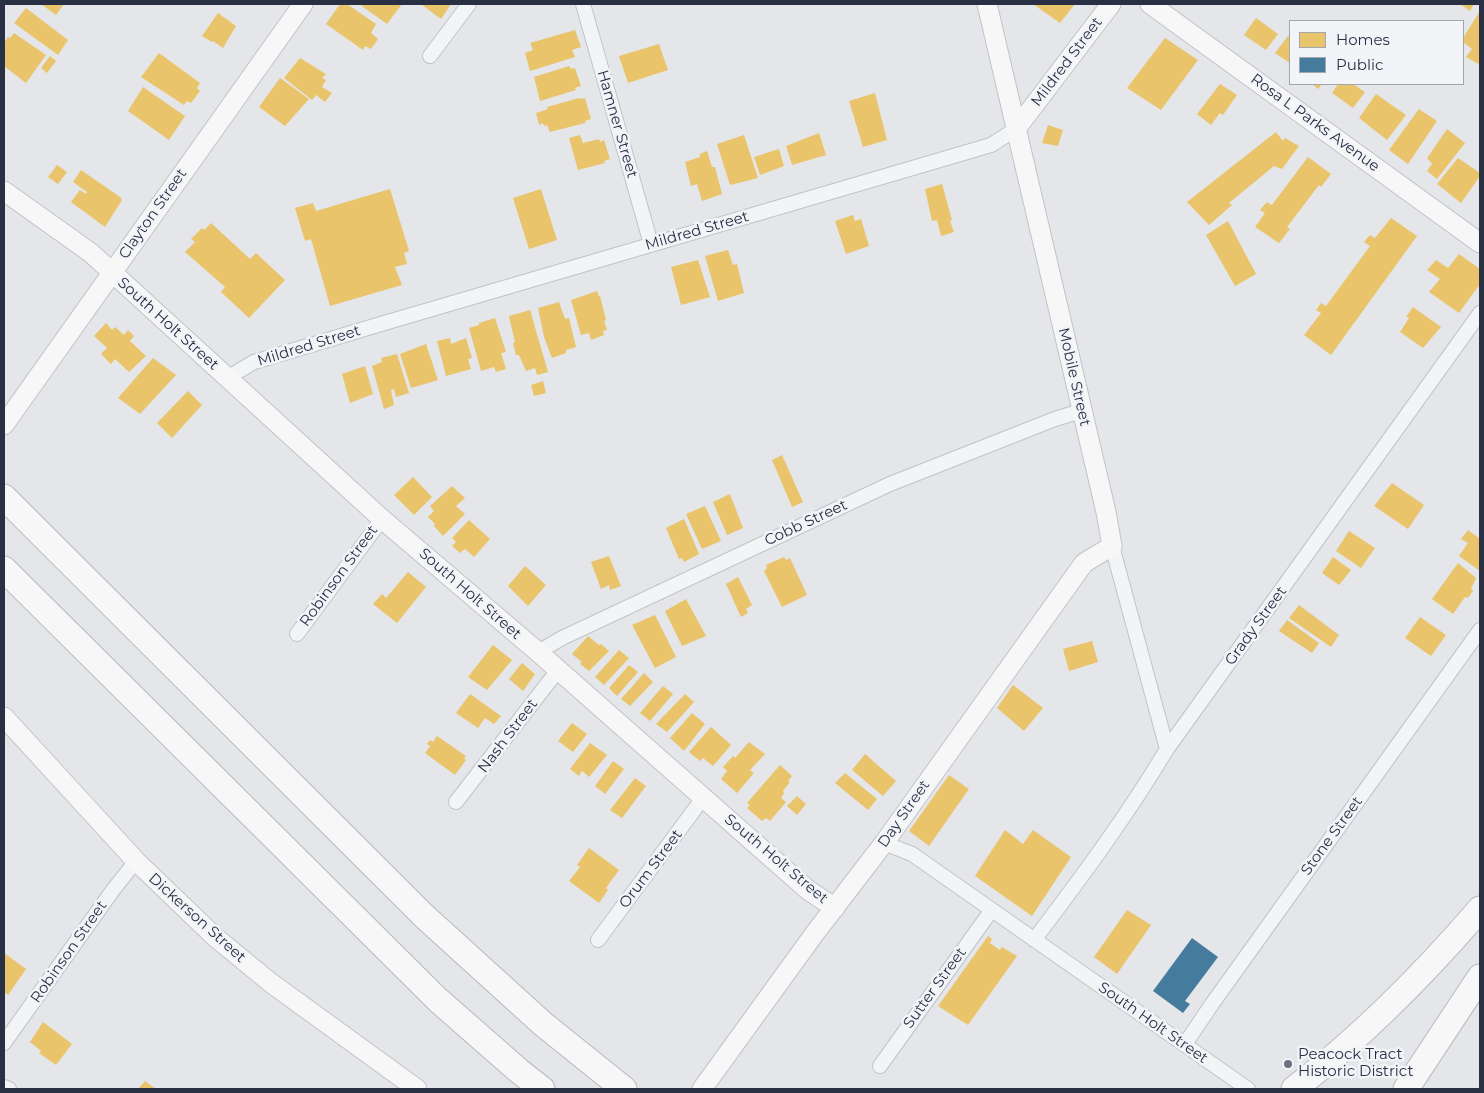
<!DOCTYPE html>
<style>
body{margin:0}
#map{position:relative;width:1484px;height:1093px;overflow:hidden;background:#e4e6e9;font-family:Montserrat,sans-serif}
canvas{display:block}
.frame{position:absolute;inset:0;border:5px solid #293043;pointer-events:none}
.legend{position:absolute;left:1289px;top:20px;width:175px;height:65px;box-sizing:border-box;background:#f2f4f8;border:1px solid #a2a6b0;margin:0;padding:6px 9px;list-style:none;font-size:15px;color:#293043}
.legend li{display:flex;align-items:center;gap:10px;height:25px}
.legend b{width:25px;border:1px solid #a2a6b0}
</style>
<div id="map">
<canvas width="1484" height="1093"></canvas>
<div class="frame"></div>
<ul class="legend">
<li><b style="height:14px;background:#e9c46a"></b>Homes</li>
<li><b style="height:14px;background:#457b9d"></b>Public</li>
</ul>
</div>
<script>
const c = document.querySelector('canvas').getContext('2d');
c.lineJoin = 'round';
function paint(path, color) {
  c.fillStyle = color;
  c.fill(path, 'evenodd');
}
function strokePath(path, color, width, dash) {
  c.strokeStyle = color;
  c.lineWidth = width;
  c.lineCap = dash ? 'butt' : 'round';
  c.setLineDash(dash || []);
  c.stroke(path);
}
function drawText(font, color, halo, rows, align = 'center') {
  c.font = font + ' Montserrat,sans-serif';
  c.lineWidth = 5;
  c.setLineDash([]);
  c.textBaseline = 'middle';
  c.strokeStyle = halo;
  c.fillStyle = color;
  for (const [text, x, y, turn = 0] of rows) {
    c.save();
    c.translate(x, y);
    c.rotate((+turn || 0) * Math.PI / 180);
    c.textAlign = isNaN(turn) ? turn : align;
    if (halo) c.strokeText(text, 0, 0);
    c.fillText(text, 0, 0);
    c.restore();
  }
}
const homes = new Path2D(`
 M41,4H64L56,15Z
 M340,4H347L376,24L371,33L378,39L371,49L365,46L363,50L326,24Z
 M359,4H402L387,24Z
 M421,4H451L441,19Z
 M1033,4H1075L1060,23Z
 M1460,4H1474L1470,11Z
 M26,8L68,40L58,55L14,23Z
 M1480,11V60L1478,64L1466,57L1472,49L1463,42V38Z
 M218,13L236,26L223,48L213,41L212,42L202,36Z
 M1256,18L1278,34L1266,50L1244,35Z
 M575,30L581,47L572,50L575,57L530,71L525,53L533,50L530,43Z
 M14,33L46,55L26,83L4,66V43L8,37L10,38Z
 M1288,36L1290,38V63L1275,53Z
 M1165,38L1198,60L1161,110L1127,88Z
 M659,44L668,70L628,83L619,56Z
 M159,53L200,83L197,88L200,91L191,103L187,101L184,105L141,77Z
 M50,56L56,61L47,73L41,68Z
 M300,58L326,74L322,78L326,80L322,87L332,93L325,102L316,95L312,100L284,78Z
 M569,66L571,69L575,68L581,86L575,88L576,90L540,101L534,77Z
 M280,78L309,99L285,126L259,107Z
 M1220,84L1237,95L1223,115L1220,113L1211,125L1197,114Z
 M1312,84H1322L1318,89Z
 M1338,84H1353L1365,92L1353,108L1332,93Z
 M143,87L185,116L169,140L128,111Z
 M875,93L887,140L863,147L849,101Z
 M1376,94L1406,115L1387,140L1359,118Z
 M579,98V99L585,98L591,119L585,121V123L550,132L547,125L544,126L543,123L539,125L536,113L548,109L547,107Z
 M1419,109L1437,121L1408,164L1389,150Z
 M1048,125L1063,130L1058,146L1042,143Z
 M1447,129L1465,143L1437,179L1427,171L1432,164L1427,158Z
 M1276,132L1283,141L1285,138L1299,146L1282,169L1274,166L1229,203L1232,205L1209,225L1187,202Z
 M819,133L826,155L792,165L786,146Z
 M580,135L583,143L599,139L600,142L604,140L610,159L604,161L605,163L578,170L569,138Z
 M744,135L758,178L730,185L717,144Z
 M779,149L784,166L760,175L754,157Z
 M707,151L712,167H715L722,194L702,201L697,184L691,186L685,162L700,157V154Z
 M1308,157L1331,174L1321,187L1319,185L1287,227L1290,229L1279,243L1255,227L1265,213L1260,210L1267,202L1272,205Z
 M1458,158L1480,173V176L1461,203L1437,184Z
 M57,165L67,172L58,184L48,177Z
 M81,170L120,197L122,200L105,227L71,202L80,190L86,194L87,192L73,182Z
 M942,184L952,220L950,221L954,232L941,236L937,220L932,221L925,189Z
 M390,189L409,251L404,253L407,264L395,267L402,285L330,306L311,239L305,241L295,208L313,203L316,211Z
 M541,189L557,240L529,249L513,198Z
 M853,215L855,221L861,219L869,246L846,254L835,221Z
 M1391,218L1417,236L1331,355L1304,335L1321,313L1316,310L1321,303L1326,306L1370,246L1364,242L1370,235L1375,238Z
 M1228,221L1256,274L1235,286L1206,235Z
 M211,223L250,259L256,253L285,280L249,318L221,292L225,287L185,252L195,242L191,239L202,228L204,230Z
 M728,250L733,265L737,264L744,293L718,301L705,256Z
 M1459,254L1480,269V284L1459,313L1429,292L1440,279L1427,270L1436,260L1448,268Z
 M698,260L710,297L681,305L671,267Z
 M597,291L599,296H600L606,320L604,321L607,330L603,331L604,335L591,340L589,333L581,335L571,300Z
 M559,302L565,319L569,318L576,347L566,350V353L552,358L544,337L538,308Z
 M1413,307L1441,327L1423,348L1400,332L1409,318L1406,317Z
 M530,310L548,372L537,375L535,368L526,371L519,355H516L513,343L515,342L510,321L509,316Z
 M495,318L506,352L501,353L506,369L496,372L494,367L481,371L469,328L479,325V323Z
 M106,323L112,330L115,327L124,335L128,330L134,336L130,341L146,356L129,372L115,359L111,364L101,354L107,348L94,336Z
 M450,338L451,344L466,338L472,358L468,359L471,369L446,376L437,341Z
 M426,344L438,380L411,388L400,354Z
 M397,354L409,393L396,397L394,389L391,390L394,405L384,409L372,366L382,362L381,358Z
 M153,358L176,375L140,414L118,398Z
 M365,366L373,394L350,403L342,374Z
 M543,381L546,393L534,396L531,385Z
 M188,391L202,405L172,438L157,423Z
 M782,455L803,502L792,507L772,460Z
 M413,477L432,497L414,515L394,495Z
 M1392,483L1424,505L1408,529L1374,506Z
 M452,486L465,498L456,506L465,514L443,536L434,526L435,524L428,517L434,511L430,506Z
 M730,494L743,528L727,535L713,502Z
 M705,506L721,541L702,549L686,514Z
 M684,519L699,554L684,562L682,558L679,559L666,528Z
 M469,520L490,539L474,557L465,549L460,553L452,546L456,542L452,538Z
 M1468,530L1480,539V571L1459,556L1468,543L1461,539Z
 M1349,531L1375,548L1361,568L1336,551Z
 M609,556L621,586L610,590L609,585L601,589L591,562Z
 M784,557L786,560L790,558L807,595L782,607L764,571L767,568L766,565Z
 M1333,557L1351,570L1339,585L1322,573Z
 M1458,563L1476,578L1471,589L1473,591L1468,598L1465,597L1453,614L1432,599Z
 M525,566L546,585L528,606L508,586Z
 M408,572L426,587L397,623L373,604L382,594L386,598Z
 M738,577L752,605L746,609L748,613L741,617L726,584Z
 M686,599L706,636L682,646L665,611Z
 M1299,605L1339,635L1331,647L1289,618Z
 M655,615L676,657L655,668L632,625Z
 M1420,617L1446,635L1431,656L1405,638Z
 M1287,620L1319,643L1312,653L1279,631Z
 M588,636L599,645L601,644L609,651L589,671L580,664L582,662L572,654Z
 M1092,641L1098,662L1069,671L1063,649Z
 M493,645L512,660L487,690L468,677Z
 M619,650L629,658L604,685L595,677Z
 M522,663L535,674L523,691L509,679Z
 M629,665L638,672L617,696L609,688Z
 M644,673L653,682L630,706L621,699Z
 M1013,685L1043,708L1024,731L997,708Z
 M663,686L673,694L650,721L640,713Z
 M470,694L501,716L494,724L485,718L478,728L456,713Z
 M685,694L694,702L667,732L656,724Z
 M692,713L705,724L684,751L670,738Z
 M572,723L587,734L573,752L558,741Z
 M711,727L731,745L713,766L703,758L700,761L689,752Z
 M437,736L466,756L464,758L466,760L455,775L425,753L430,746L427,744L430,740L433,742Z
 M749,742L765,754L750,770L754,773L737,793L721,779L727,771L723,767L733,756L735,758Z
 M590,743L607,755L589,777L582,771L579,776L570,769Z
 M865,754L896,781L883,796L852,770Z
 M613,761L624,769L605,794L595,786Z
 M780,765L792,776L788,781L790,782L783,791L784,793L781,798L786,802L770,821L766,818L762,821L747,808L750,805L747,803Z
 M845,773L877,799L868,810L835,783Z
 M949,775L969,789L929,846L909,831Z
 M635,778L646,786L622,818L610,810Z
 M797,796L806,804L797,815L787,806Z
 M1005,830L1023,844L1033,830L1071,857L1032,916L975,876Z
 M589,848L619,870L606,888L608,890L599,903L569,881L580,867L577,865Z
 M1127,910L1151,925L1117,974L1094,957Z
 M988,936L992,939L990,943L1000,950L1002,947L1017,956L968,1025L938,1006Z
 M4,953L26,969L8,995L4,992Z
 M43,1022L72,1044L56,1065L39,1053L41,1051L30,1042Z
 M145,1081L156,1089H138Z`);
const public = new Path2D(`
 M1192,938L1218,957L1185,1001L1190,1004L1183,1013L1153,991Z`);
const street = new Path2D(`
 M583,4L651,244
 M430,56L469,4
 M227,378L254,362C499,288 745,218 991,145L1016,129
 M1112,546L1167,749
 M297,634L382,519
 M538,652L562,638L890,484L1055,419L1081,411
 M456,802L558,670
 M884,843L912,854L1248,1089
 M598,940L703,798
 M1034,940C1081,878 1127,816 1167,749L1480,313
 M4,1043L113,890L136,861
 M1185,1044L1212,1004L1480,630
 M880,1066L991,911
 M4,1087L9,1089`);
const secondary = new Path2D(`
 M1150,4L1480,243
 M1016,129L1111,4
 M4,191L91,253L382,519L538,652L808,890L835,908
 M4,425L303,4
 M4,717L136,861L215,937L271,983L417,1089
 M702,1089L815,933L884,843L1084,563L1112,546L1106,512L987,4`);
const highway = new Path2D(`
 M4,497L424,916L543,1024L624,1089
 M4,569L438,1000L519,1071L542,1089
 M1294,1089C1363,1036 1424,974 1480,909
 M1406,1089L1480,977`);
const markers = [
 [1288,1064,5,"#6a707d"]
];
const streetNames = [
 ["Mildred Street",1067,62,-53],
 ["Rosa L Parks Avenue",1315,123,36],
 ["Hamner Street",617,124,74],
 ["Clayton Street",153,214,-55],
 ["Mildred Street",697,231,-16],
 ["South Holt Street",168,324,42],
 ["Mildred Street",309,346,-17],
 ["Mobile Street",1074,377,77],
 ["Cobb Street",806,523,-25],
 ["Robinson Street",339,576,-54],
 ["South Holt Street",470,594,41],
 ["Grady Street",1256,626,-54],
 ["Nash Street",508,736,-53],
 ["Day Street",904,814,-55],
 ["Stone Street",1332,836,-54],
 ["South Holt Street",776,859,40],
 ["Orum Street",651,869,-53],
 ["Dickerson Street",197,918,42],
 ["Robinson Street",69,952,-55],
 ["Sutter Street",935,988,-54],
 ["South Holt Street",1153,1023,35]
];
const poiNames = [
 ["Peacock Tract",1298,1055],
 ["Historic District",1298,1072]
];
paint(homes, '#e9c46a');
paint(public, '#457b9d');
strokePath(street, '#c1c3c7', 16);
strokePath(secondary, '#c1c3c7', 21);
strokePath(highway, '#b6b9be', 27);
strokePath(street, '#f3f4f6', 14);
strokePath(secondary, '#f7f7f7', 19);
strokePath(highway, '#f7f7f7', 25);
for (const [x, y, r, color] of markers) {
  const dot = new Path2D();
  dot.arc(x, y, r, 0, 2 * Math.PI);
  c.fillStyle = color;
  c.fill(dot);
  strokePath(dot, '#f2f4f8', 2);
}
drawText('15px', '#293043', '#f2f4f8', streetNames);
drawText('15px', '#293043', '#f2f4f8', poiNames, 'left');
</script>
